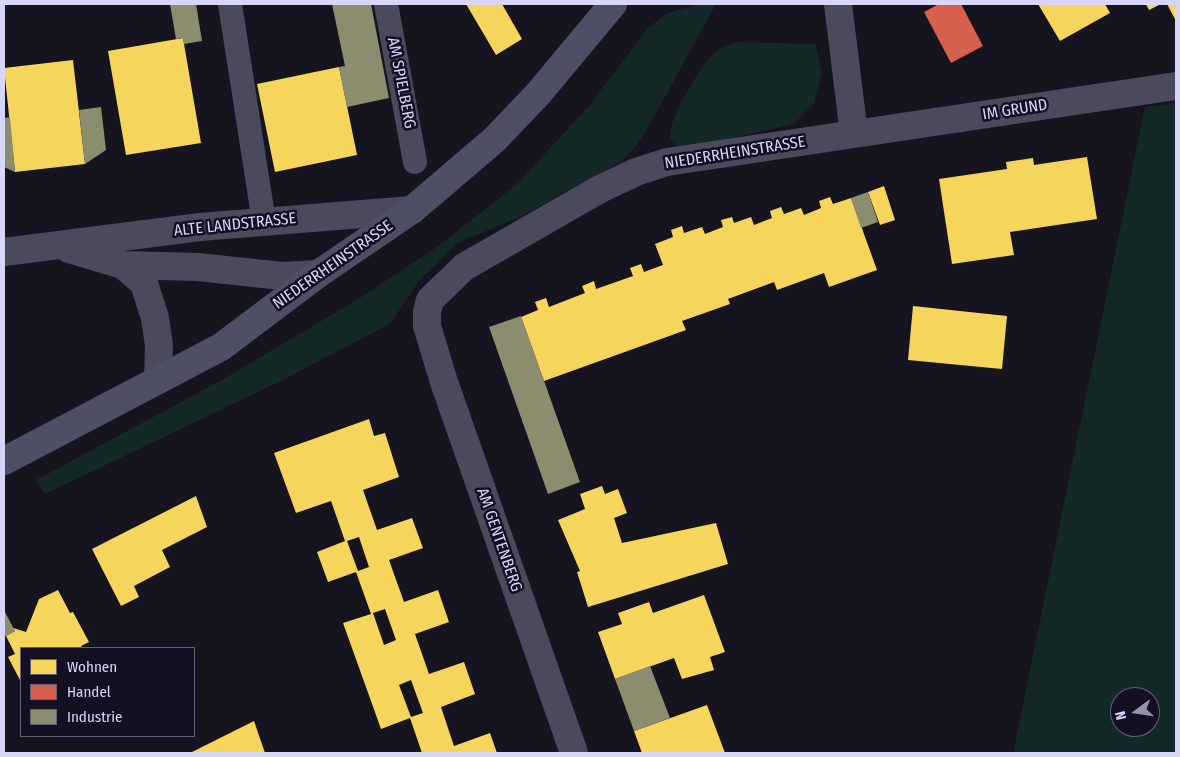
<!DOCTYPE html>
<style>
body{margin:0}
#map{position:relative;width:1180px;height:757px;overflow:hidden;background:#16141e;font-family:"Fira Sans Condensed",sans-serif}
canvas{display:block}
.frame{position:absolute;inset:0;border:5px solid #d8d5fb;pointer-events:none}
.legend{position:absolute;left:20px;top:647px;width:175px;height:90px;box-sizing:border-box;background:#131022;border:1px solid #625f79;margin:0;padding:6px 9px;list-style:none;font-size:15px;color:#d8d5fb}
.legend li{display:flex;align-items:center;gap:10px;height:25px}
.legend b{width:25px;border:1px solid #625f79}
.north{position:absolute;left:1110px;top:687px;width:50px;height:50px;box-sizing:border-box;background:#131022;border:1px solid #625f79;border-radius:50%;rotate:256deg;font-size:14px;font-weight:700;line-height:20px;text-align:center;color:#d8d5fb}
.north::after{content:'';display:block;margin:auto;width:18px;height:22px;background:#9491ae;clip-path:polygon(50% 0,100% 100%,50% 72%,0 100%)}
</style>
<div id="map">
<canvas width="1180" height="757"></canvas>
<div class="frame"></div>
<ul class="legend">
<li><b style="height:14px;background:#f6d55c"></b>Wohnen</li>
<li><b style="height:14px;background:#d6604d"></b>Handel</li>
<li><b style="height:14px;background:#8c8c6e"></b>Industrie</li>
</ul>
<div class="north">N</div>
</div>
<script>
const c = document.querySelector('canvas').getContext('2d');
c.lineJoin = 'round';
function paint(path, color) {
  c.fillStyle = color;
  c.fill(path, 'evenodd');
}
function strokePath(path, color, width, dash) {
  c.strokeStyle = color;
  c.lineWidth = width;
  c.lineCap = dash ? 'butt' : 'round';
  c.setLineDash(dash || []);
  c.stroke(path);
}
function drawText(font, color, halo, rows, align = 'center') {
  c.font = font + ' "Fira Sans Condensed",sans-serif';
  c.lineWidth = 5;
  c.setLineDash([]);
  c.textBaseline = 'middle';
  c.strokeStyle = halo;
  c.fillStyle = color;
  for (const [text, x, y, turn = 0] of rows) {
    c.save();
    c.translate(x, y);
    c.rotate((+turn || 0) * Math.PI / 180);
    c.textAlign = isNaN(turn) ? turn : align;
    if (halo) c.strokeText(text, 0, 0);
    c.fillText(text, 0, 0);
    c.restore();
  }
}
const green = new Path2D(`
 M697,4H716L650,124L635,148L620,162L516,219L457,243L419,281L390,324L279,382L45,494L36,480L220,381L355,301L438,246L517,184L587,108L647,29L666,14Z
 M736,42L815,44L822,73L814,103L794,124L688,148C681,146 675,146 671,140C663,127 701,66 712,55C719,48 727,45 736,42Z
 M1176,103V753H1013L1145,107ZM1120,697H1150V727H1120Z`);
const homes = new Path2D(`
 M466,4H502L522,39L496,55Z
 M1038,4H1105L1110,13L1060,41Z
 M1146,4H1161L1149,10Z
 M1167,4H1176V21Z
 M183,38L201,143L126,155L108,51Z
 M73,60L85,164L15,172L4,68Z
 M339,67L357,155L275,172L257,84Z
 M1087,157L1097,219L1010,232L1014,255L952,264L939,179L1007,169L1006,162L1033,158L1034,165Z
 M884,186L895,220L880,225L868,192Z
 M830,197L833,204L851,198L877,270L829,287L824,273L777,290L774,282L728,299L730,304L682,321L686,330L544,381L521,317L538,310L535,302L546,298L549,307L585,293L582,286L594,281L596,289L633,276L630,268L641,264L644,272L663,265L655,244L673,237L671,230L682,226L684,233L702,227L705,234L723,227L721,220L732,217L734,223L751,217L754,225L772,218L770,211L781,207L784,214L801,208L804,215L821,208L819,201Z
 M913,306L1007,316L1002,369L908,360Z
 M369,419L374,436L385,433L399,477L363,490L377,530L412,518L423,548L389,560L404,602L438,590L449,622L415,634L429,674L464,662L475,694L441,707L454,746L490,733L497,753H422L410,718L381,729L343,623L371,614L356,572L328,582L317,552L345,541L331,501L296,513L274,453ZM359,537L369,567L358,571L347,541ZM385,609L396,640L384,645L373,613ZM411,680L423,713L411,717L399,685Z
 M602,486L605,494L618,489L627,513L614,518L622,543L716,523L728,564L588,607L577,572L580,571L558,520L585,509L580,494Z
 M196,496L207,527L162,550L170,567L134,586L139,597L121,606L92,549Z
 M58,590L70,613L73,612L89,642L81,646L82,648H21V682L8,657L15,654L6,636L15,631L13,628L26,632L39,599Z
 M704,595L725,652L710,657L714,670L682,679L674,658L615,679L598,632L622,624L618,613L649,602L653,613Z
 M707,705L725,753H642L634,731Z
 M254,721L265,753H190Z`);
const shops = new Path2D(`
 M939,4H961L983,46L951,63L924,12Z`);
const industry = new Path2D(`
 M170,4H196L202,41L184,44L183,38L176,39Z
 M332,4H371L389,98L347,107L339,67L345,66Z
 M101,107L106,150L85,164L79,110Z
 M10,117L15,172L4,167V118Z
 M868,192L878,222L861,228L851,198Z
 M521,316L580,482L548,494L489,327Z
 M4,610L15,631L4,637Z
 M650,666L670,718L634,731L615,679Z`);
const lane = new Path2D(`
 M230,4L264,222
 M386,4L415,162`);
const street = new Path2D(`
 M854,134L1176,86
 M69,249L123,265L198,267L282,276L318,274
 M4,252L200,227L412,210
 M123,265L144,283L155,318L159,345L158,380
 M574,753L444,382L427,326V312L430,300L464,267L600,189L636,172L667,162L854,134L838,4`);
const secondary = new Path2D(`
 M4,461L221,347L318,274L412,210L494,140L538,94L613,4`);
const streetNames = [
 ["AM SPIELBERG",401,83,79],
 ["IM GRUND",1015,110,-9],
 ["NIEDERRHEINSTRASSE",735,153,-9],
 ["ALTE LANDSTRASSE",235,225,-6],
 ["NIEDERRHEINSTRASSE",333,265,-35],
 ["AM GENTENBERG",499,540,71]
];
paint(green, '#142828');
paint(homes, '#f6d55c');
paint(shops, '#d6604d');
paint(industry, '#8c8c6e');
strokePath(lane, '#4b4a5d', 24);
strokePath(street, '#4b4a5d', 28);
strokePath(secondary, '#4e4e64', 28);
drawText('16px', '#d8d5fb', '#131022', streetNames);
</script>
